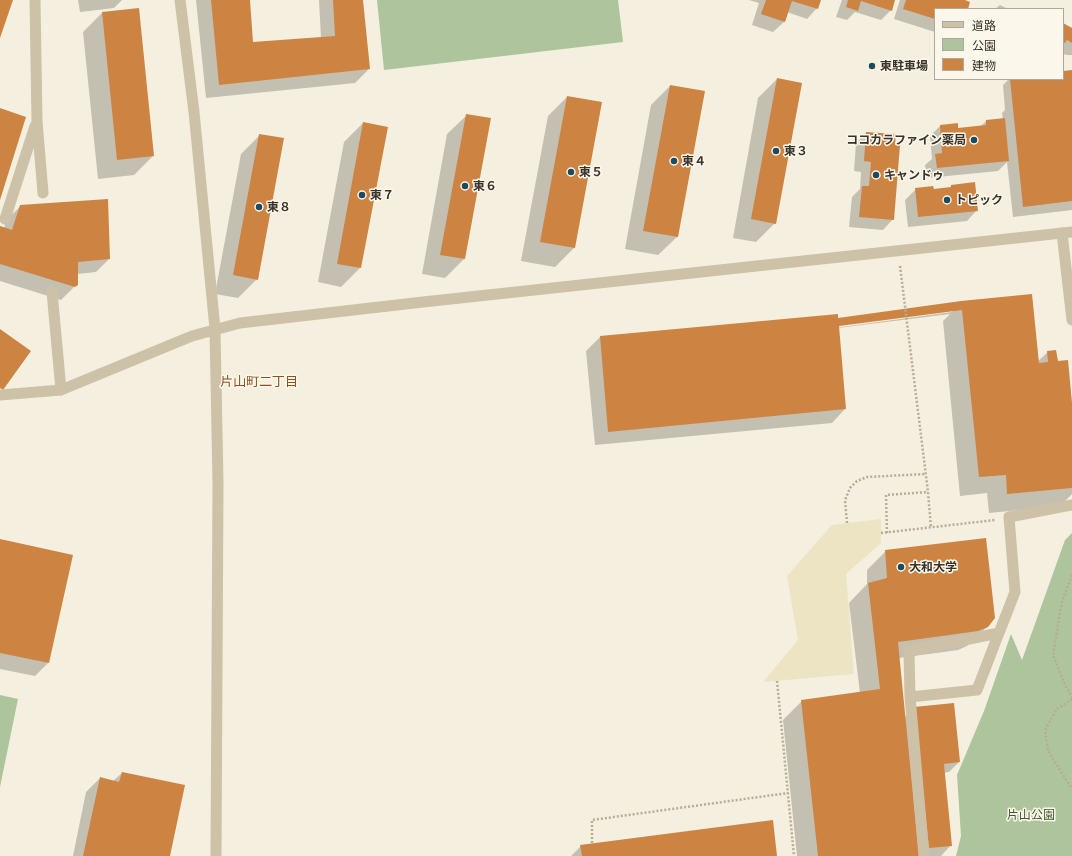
<!DOCTYPE html>
<meta charset="utf-8">
<style>
body{margin:0}
#map{position:relative;width:1072px;height:856px;overflow:hidden;background:#f4efde;font-family:Commissioner,"Noto Sans JP",sans-serif}
canvas{display:block}
.legend{position:absolute;left:934px;top:8px;width:130px;height:72px;box-sizing:border-box;background:#fbf7eb;border:1px solid #aea89d;margin:0;padding:5px 7px;list-style:none;font-size:12px;color:#3a3229}
.legend li{display:flex;align-items:center;gap:8px;height:20px}
.legend b{width:20px;border:1px solid #aea89d}
</style>
<div id="map">
<canvas width="1072" height="856"></canvas>
<ul class="legend">
<li><b style="height:5px;background:#cdc2a8"></b>道路</li>
<li><b style="height:11px;background:#aec49c"></b>公園</li>
<li><b style="height:11px;background:#cd8342"></b>建物</li>
</ul>
</div>
<script>
const c = document.querySelector('canvas').getContext('2d');
c.lineJoin = 'round';
function paint(path, color) {
  c.fillStyle = color;
  c.fill(path, 'evenodd');
}
function strokePath(path, color, width, dash) {
  c.strokeStyle = color;
  c.lineWidth = width;
  c.lineCap = dash ? 'butt' : 'round';
  c.setLineDash(dash || []);
  c.stroke(path);
}
function drawText(font, color, halo, rows, align = 'center') {
  c.font = font + ' Commissioner,"Noto Sans JP",sans-serif';
  c.lineWidth = 3;
  c.setLineDash([]);
  c.textBaseline = 'middle';
  c.strokeStyle = halo;
  c.fillStyle = color;
  for (const [text, x, y, turn = 0] of rows) {
    c.save();
    c.translate(x, y);
    c.rotate((+turn || 0) * Math.PI / 180);
    c.textAlign = isNaN(turn) ? turn : align;
    if (halo) c.strokeText(text, 0, 0);
    c.fillText(text, 0, 0);
    c.restore();
  }
}
const green = new Path2D(`
 M377,0H618L623,42L384,70Z
 M1072,533V856H956L961,836L957,775L984,711L1011,634L1022,660L1065,540Z
 M0,695L18,699L0,787Z`);
const plaza = new Path2D(`
 M881,519V543L846,574L854,674L763,682L798,640L787,576L832,525Z`);
const shadow = new Path2D(`
 M78,0H122L114,8L80,12Z
 M196,0H249L252,43L321,38L319,0H362L369,69L355,83L206,98Z
 M749,0H820L817,8L807,19L787,12L784,22L773,32L752,25L759,3Z
 M842,0H894L891,10L881,20L855,12L847,20L836,17Z
 M900,0H964L967,9H935V32L894,19Z
 M1000,5L1008,9H995Z
 M138,9L153,156L134,175L98,179L83,32L102,13Z
 M1063,24L1072,28V55H1067L1063,54Z
 M1072,71V210L1013,217L1007,162L998,171L927,178L925,165L932,159L930,136L940,126L957,124L958,129L980,127L986,121L1003,120L1002,113L1005,110L1003,85L1009,79H1063V72Z
 M777,79L775,223L756,242L733,238L758,98Z
 M670,86L678,236L658,255L625,249L651,105Z
 M567,97L574,248L555,267L521,261L548,116Z
 M467,115L490,119L464,259L445,278L422,274L447,134Z
 M363,123L361,267L341,287L318,282L344,142Z
 M866,133L893,219L883,230L849,227L852,197L860,189L861,172L854,171L856,143Z
 M260,135L257,279L238,298L215,294L241,154Z
 M952,185L977,210L967,221L908,227L905,200L916,189L933,191L948,189Z
 M21,206L109,259L96,272L77,274V284L61,300L0,281V227L4,228L7,219Z
 M961,302L1037,362L1048,352L1057,362L1072,414V494L1060,506L989,513L987,493L960,496L943,321L950,314L838,328L845,409L832,423L595,445L586,351L600,337L837,315V320ZM954,310L952,312L834,328V326Z
 M0,540L48,663L35,676L0,669Z
 M886,551L987,627L967,646L958,650L899,658L904,718L914,708L959,762L949,772L943,773L951,845L941,856H797L783,720L802,701L860,693L849,603L867,584V570Z
 M122,773L169,856H73L86,792L100,778L113,781Z
 M581,846L776,856H571Z`);
const building = new Path2D(`
 M0,0H13L0,38Z
 M211,0H250L253,42L335,36L333,0H363L370,69L219,85Z
 M766,0H821L818,9L792,1L785,22L761,14Z
 M848,0H895L892,11L861,1L858,11L846,7Z
 M906,0H965L970,2L968,9H935V19L903,9Z
 M139,8L154,156L117,160L102,12Z
 M1063,23L1072,28V43L1067,40L1065,43L1063,42Z
 M1072,70V201L1023,207L1010,79H1063V71Z
 M777,78L802,83L776,224L751,219Z
 M670,85L705,91L678,237L643,231Z
 M567,96L602,102L575,248L540,242Z
 M0,108L26,117L0,200Z
 M466,114L491,118L465,259L440,255Z
 M1005,118L1009,161L937,168L935,154L942,153L940,125L958,123V128L986,125V120Z
 M363,122L388,127L361,268L337,264Z
 M866,132L896,134L895,145H900L894,220L859,217L862,186H869L871,162L864,161Z
 M259,134L284,138L258,280L233,275Z
 M975,182L978,211L918,217L915,188L933,186L934,189L951,187V185Z
 M108,199L110,259L78,262V285L75,287L0,264V226L12,230L20,205Z
 M1032,294L1039,363L1048,362L1047,351L1056,350L1058,361L1068,360L1072,403V488L1007,494L1006,475L979,477L962,310L839,326L846,409L608,432L600,336L838,314V318L961,301Z
 M0,329L31,351L3,390L0,388Z
 M986,538L995,618L988,627L978,631L898,642L919,856H818L801,700L880,689L868,583L887,578L885,550Z
 M0,539L73,555L49,663L0,653Z
 M954,703L960,762L944,764L952,846L929,848L914,707Z
 M122,772L185,785L170,856H83L100,777L119,782Z
 M773,820L777,856H582L580,845Z`);
const path = new Path2D(`
 M900,266L928,492L931,528
 M847,523L845,500L850,488L857,481L867,477L926,474
 M881,533L995,520
 M887,533L886,495L928,492
 M1072,575L1062,601L1053,655L1065,685L1072,697
 M777,681L794,856
 M1072,699L1057,709L1045,730L1048,751L1072,789
 M592,843V820L788,793`);
const service = new Path2D(`
 M35,0L37,121L43,193
 M5,219L35,126
 M1062,233L1072,320
 M52,292L61,390
 M910,697L977,690L1000,630
 M924,856L910,697L909,651L999,633L1015,592L1009,517L1072,505`);
const minor = new Path2D(`
 M180,0L194,112L215,329L218,484L216,856`);
const tertiary = new Path2D(`
 M0,395L61,390L192,336L240,323L423,302L1072,232`);
const markers = [
 [872,66,4,"#1b4b5e"],
 [974,140,4,"#1b4b5e"],
 [776,151,4,"#1b4b5e"],
 [674,161,4,"#1b4b5e"],
 [571,172,4,"#1b4b5e"],
 [876,175,4,"#1b4b5e"],
 [465,186,4,"#1b4b5e"],
 [362,195,4,"#1b4b5e"],
 [947,200,4,"#1b4b5e"],
 [259,207,4,"#1b4b5e"],
 [901,567,4,"#1b4b5e"]
];
const poiNames = [
 ["東駐車場",880,66],
 ["ココカラファイン薬局",966,140,"right"],
 ["東３",784,151],
 ["東４",682,161],
 ["東５",579,172],
 ["キャンドゥ",884,175],
 ["東６",473,186],
 ["東７",370,195],
 ["トピック",955,200],
 ["東８",267,207],
 ["大和大学",909,567]
];
const parkNames = [
 ["片山公園",1031,815]
];
const neighbourhoodNames = [
 ["片山町二丁目",259,382]
];
paint(green, '#aec49c');
paint(plaza, '#ede4c4');
paint(shadow, '#0003');
paint(building, '#cd8342');
strokePath(path, '#b9ac92', 2.5, [2, 2]);
strokePath(service, '#cdc2a8', 11);
strokePath(minor, '#cdc2a8', 11);
strokePath(tertiary, '#cdc2a8', 11);
for (const [x, y, r, color] of markers) {
  const dot = new Path2D();
  dot.arc(x, y, r, 0, 2 * Math.PI);
  c.fillStyle = color;
  c.fill(dot);
  strokePath(dot, '#fbf7eb', 1.5);
}
drawText('bold 12px', '#3a3229', '#fbf7eb', poiNames, 'left');
drawText('12px', '#3e5a2b', '#fbf7eb', parkNames);
drawText('13px', '#8e511c', '#fbf7eb', neighbourhoodNames);
</script>
